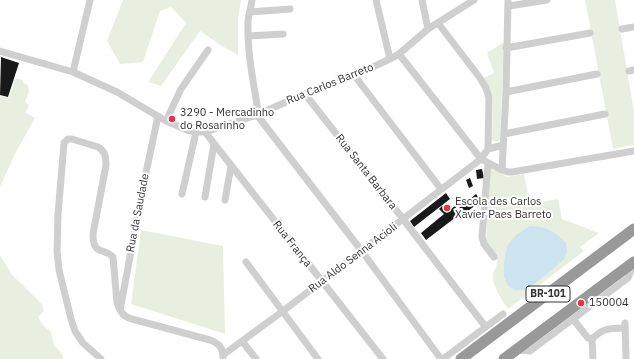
<!DOCTYPE html>
<meta charset="utf-8">
<style>
body{margin:0}
canvas{display:block;background:#fff}
</style>
<canvas width="634" height="359"></canvas>
<script>
const c = document.querySelector('canvas').getContext('2d');
c.lineJoin = 'round';
function paint(path, color) {
  c.fillStyle = color;
  c.fill(path, 'evenodd');
}
function strokePath(path, color, width, dash) {
  c.strokeStyle = color;
  c.lineWidth = width;
  c.lineCap = dash ? 'butt' : 'round';
  c.setLineDash(dash || []);
  c.stroke(path);
}
function drawText(font, color, halo, rows, align = 'center') {
  c.font = font + ' "IBM Plex Sans",sans-serif';
  c.lineWidth = 4;
  c.setLineDash([]);
  c.textBaseline = 'middle';
  c.strokeStyle = halo;
  c.fillStyle = color;
  for (const [text, x, y, turn = 0] of rows) {
    c.save();
    c.translate(x, y);
    c.rotate((+turn || 0) * Math.PI / 180);
    c.textAlign = isNaN(turn) ? turn : align;
    if (halo) c.strokeText(text, 0, 0);
    c.fillText(text, 0, 0);
    c.restore();
  }
}
const green = new Path2D(`
 M123,0H241L238,20V55L222,46L200,31L161,86L148,82L186,23L171,7L160,11L143,62L120,64L107,41Z
 M585,0H615L634,111V145L613,149Z
 M504,42L500,140L496,142L492,140L493,98L484,78L494,73L487,53Z
 M15,78L23,80V83L28,85L29,92L25,102L29,105L26,113L35,118L15,154L0,187V96L9,98Z
 M492,167L507,177L524,174L530,204L558,199L562,219L599,233L580,247L584,251L508,309C502,300 493,288 493,276C492,273 495,270 496,267C497,264 497,260 497,257L486,243L489,168Z
 M141,230L223,246L225,334L131,304Z
 M0,255L12,275L42,304L44,311L38,317L42,324L51,332L54,345L62,354L63,359H0Z`);
const water = new Path2D(`
 M530,226C546,226 556,232 566,243L567,252L564,259L548,273L529,288L523,290H515L508,286L504,277V263L507,246L516,235Z`);
const building = new Path2D(`
 M1,57L19,63L8,97L0,95Z
 M482,169L484,178L477,179L476,170Z
 M470,178L473,186L469,188L466,180Z
 M446,193L450,199L414,227L410,221Z
 M476,194L481,201L464,214L459,208Z
 M442,206L447,212L455,206L460,214L426,240L421,233L444,214L439,209Z`);
const minor = new Path2D(`
 M252,0C251,7 249,14 248,21C247,51 253,81 258,110L257,115L361,250L441,359
 M376,0L390,59
 M422,0L428,29
 M509,6L547,0
 M250,12L290,9
 M622,29L634,27
 M249,36L283,34
 M506,48L590,33
 M0,51L73,72L117,92L166,121L187,130L196,132H205L257,115L286,102L375,66L390,59L399,54L428,29L474,0
 M399,54L481,159L502,170L508,172H512L634,151
 M629,71L634,70
 M73,72L90,0
 M354,75L441,189
 M506,92L597,74
 M305,94L403,219L485,326
 M166,121L181,89L208,50
 M205,132L383,359
 M504,134L605,114
 M488,149L503,145
 M488,163L482,237L484,244L494,257
 M502,170L506,92L508,0
 M182,194L196,132
 M205,197L214,144
 M225,200L231,166
 M246,262L318,359
 M120,310L144,182L158,116
 M573,319L588,338L592,339C604,327 609,329 625,328
 M625,323L626,359
 M592,339L593,359
 M242,341L256,359
 M517,350L530,351L628,278L634,263
 M223,355L283,311L481,159L488,149L489,98L486,88L480,78L438,23
 M101,359L83,343L75,331L71,319L59,270L57,251L58,215L64,143L68,139H72L98,147C105,151 106,157 106,165L93,234C93,256 103,247 113,257L117,303C121,312 122,316 132,319L210,340C220,344 223,348 223,359
 M443,359L503,314`);
const highway = new Path2D(`
 M461,359L634,229
 M504,359L634,262`);
const markers = [
 [172,119,4,"#ed2f4a"],
 [447,208,4,"#ed2f4a"],
 [581,303,4,"#ed2f4a"]
];
const shields = [
 [548,294,44]
];
const shieldNames = [
 ["BR-101",548,294]
];
const streetNames = [
 ["Rua Carlos Barreto",330,84,-22],
 ["Rua Santa Barbara",366,172,52],
 ["Rua da Saudade",138,213,-79],
 ["Rua França",292,244,52],
 ["Rua Aldo Senna Acioli",353,258,-37]
];
const poiNames = [
 ["3290 - Mercadinho",180,113],
 ["do Rosarinho",180,126],
 ["Escola des Carlos",455,202],
 ["Xavier Paes Barreto",455,215],
 ["150004",589,303]
];
paint(green, '#e9efe0');
paint(water, '#cce4ef');
paint(building, '#191919');
strokePath(minor, '#cfcfcf', 7);
strokePath(highway, '#999', 11);
for (const [x, y, r, color] of markers) {
  const dot = new Path2D();
  dot.arc(x, y, r, 0, 2 * Math.PI);
  c.fillStyle = color;
  c.fill(dot);
  strokePath(dot, '#fff', 1.5);
}
for (const [x, y, w] of shields) {
  const box = new Path2D();
  box.roundRect(x - w / 2, y - 8, w, 16, 3);
  c.fillStyle = '#fff';
  c.fill(box);
  strokePath(box, '#323232', 1);
}
drawText('bold 10px', '#323232', null, shieldNames);
drawText('11px', '#323232', '#fff', streetNames);
drawText('11px', '#323232', '#fff', poiNames, 'left');
</script>
